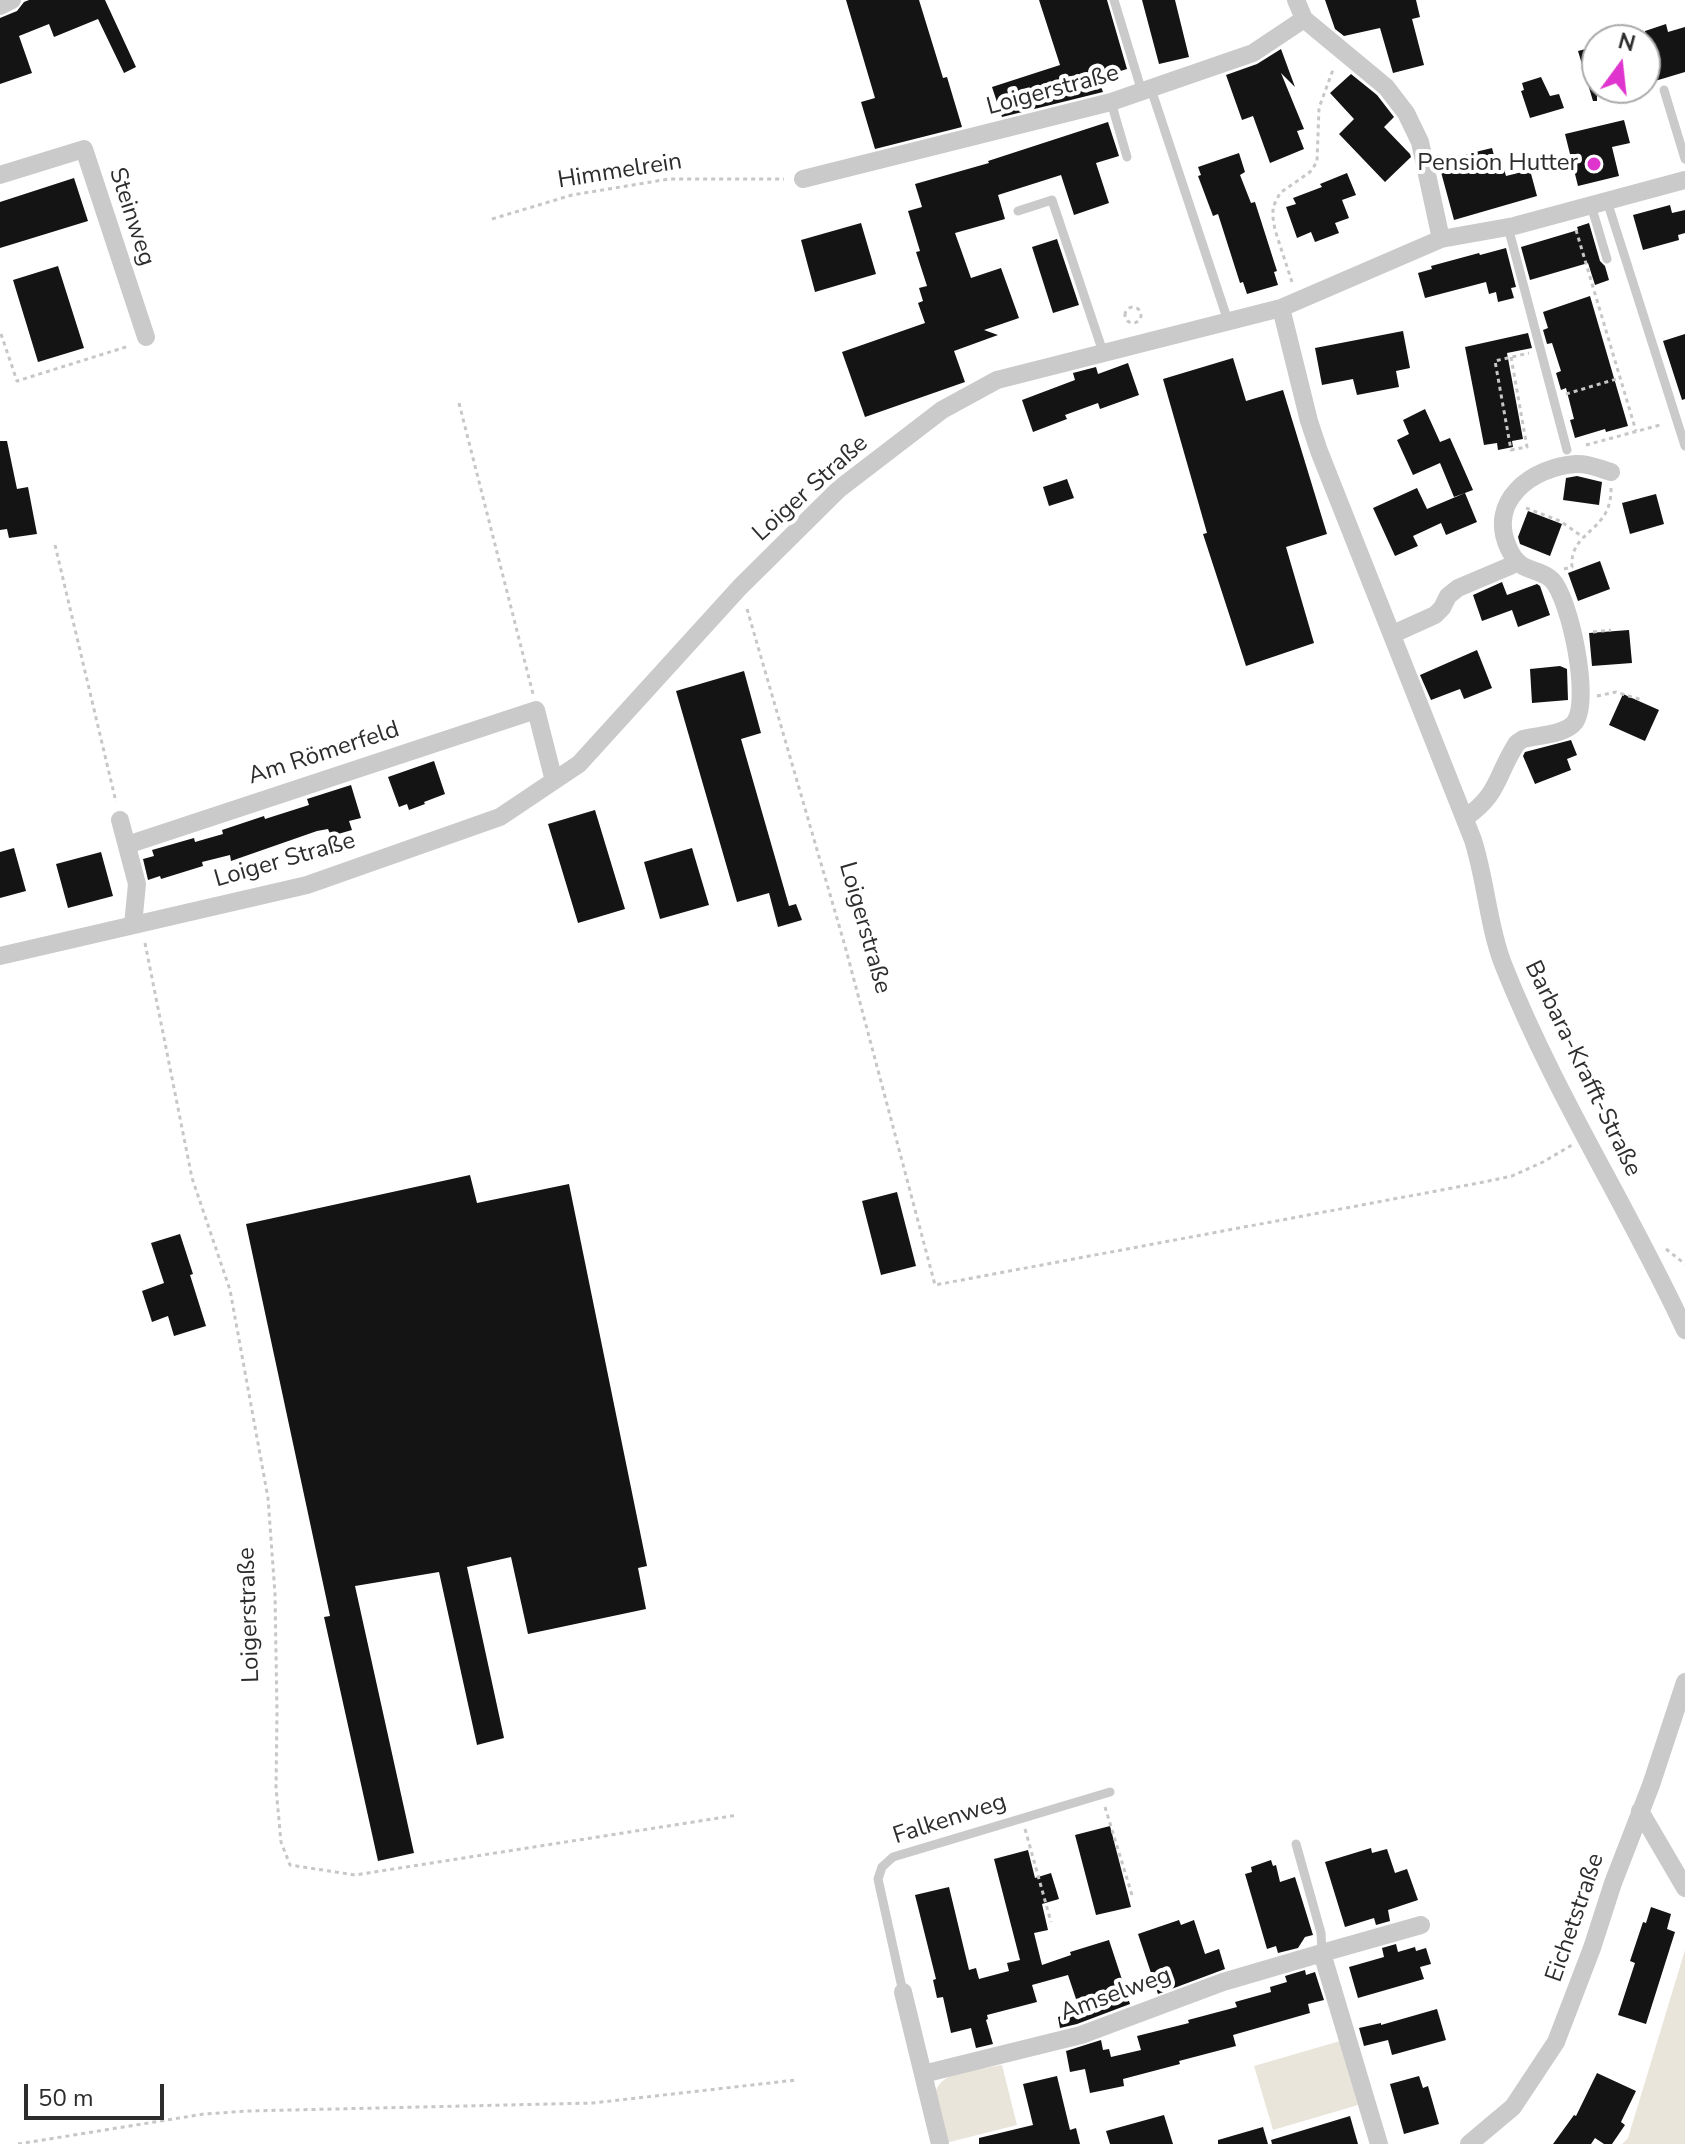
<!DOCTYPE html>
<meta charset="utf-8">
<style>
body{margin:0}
#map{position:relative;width:1685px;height:2144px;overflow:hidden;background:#fff;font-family:"Nunito Sans",sans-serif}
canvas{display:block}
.north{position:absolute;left:1581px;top:24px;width:80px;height:80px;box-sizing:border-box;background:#fff;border:2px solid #ababab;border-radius:50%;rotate:15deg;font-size:22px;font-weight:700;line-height:32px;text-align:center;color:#2d2d2d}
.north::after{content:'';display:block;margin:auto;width:28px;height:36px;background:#df34cd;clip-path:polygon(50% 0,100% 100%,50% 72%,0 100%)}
.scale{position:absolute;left:24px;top:2084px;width:140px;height:36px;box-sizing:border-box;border:4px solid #2d2d2d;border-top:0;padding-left:10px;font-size:24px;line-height:28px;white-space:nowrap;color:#2d2d2d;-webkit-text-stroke:6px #fff;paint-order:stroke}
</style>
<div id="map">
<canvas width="1685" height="2144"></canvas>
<div class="north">N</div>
<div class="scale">50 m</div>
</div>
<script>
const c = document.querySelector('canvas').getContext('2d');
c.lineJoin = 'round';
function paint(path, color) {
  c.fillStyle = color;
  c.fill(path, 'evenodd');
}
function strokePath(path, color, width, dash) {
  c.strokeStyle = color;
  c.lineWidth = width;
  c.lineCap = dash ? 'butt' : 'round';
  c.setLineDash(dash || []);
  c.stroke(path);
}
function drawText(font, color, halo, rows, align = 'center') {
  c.font = font + ' "Nunito Sans",sans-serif';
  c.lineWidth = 8;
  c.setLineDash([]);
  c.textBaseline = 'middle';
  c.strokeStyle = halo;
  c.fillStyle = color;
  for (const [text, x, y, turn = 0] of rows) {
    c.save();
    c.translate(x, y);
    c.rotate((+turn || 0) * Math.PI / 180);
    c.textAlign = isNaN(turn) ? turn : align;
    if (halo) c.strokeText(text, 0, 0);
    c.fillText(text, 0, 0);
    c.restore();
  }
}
const green = new Path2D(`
 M1685,1950V2144H1622L1628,2138Z
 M1340,2041L1358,2105L1273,2130L1254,2066Z
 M1002,2065L1017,2125L946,2143C943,2129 936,2114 935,2099C933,2070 981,2069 1002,2065Z`);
const building = new Path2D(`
 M29,0H105L136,67L124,73L98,19L54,37L49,24L19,36L32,73L0,84V18L17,11L24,2Z
 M846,0H919L943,78L947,77L962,127L875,149L861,102L875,98Z
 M1039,0H1107L1127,69L1098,78L1103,92L1002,117L992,87L1060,65Z
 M1142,0H1175L1189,57L1159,64Z
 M1325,0H1416L1420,17L1412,19L1424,65L1393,73L1380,28L1344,36L1335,29Z
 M1666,24L1668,32L1685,27V72L1645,84V31Z
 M1597,46V101H1593L1578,51Z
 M1281,49L1295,87L1281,73L1304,129L1297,131L1304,149L1270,163L1253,116L1242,120L1226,75L1257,64Z
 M1351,74L1377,95L1394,117L1384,127L1410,154L1411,157L1385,182L1339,134L1354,119L1330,93Z
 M1541,77L1550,96L1559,94L1564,108L1530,118L1521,91L1524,90L1522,83Z
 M1624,120L1630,143L1612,147L1619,176L1578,186L1565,134Z
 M1108,122L1119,156L1096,163L1109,203L1074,215L1061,175L998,195L1005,219L955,233L971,278L1001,268L1019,318L984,330L998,335L954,351L965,382L865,417L842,352L925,323L918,303L923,301L919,288L927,286L916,252L920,251L908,211L922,207L915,184L989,163L988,161Z
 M1492,148L1497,167L1503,166L1506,176L1530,170L1537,196L1454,220L1438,161Z
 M1239,153L1245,172L1240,175L1251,203L1255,202L1277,271L1274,272L1278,285L1247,294L1243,282L1240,283L1218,214L1213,216L1198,176L1201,175L1198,167Z
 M1347,173L1356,195L1342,200L1349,218L1335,223L1339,233L1315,242L1311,232L1297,238L1286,207L1296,204L1293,198L1322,187L1320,184Z
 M74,178L88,221L0,248V202Z
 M1670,205L1672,213L1685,210V233L1678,235L1679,240L1643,250L1633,215Z
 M861,223L876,274L815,292L801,240Z
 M1589,223L1600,261L1605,266L1609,280L1595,285L1588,263L1530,280L1521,247L1578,230L1577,227Z
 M1057,239L1079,305L1053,313L1032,247Z
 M1506,248L1516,287L1511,288L1514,298L1498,302L1496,292L1489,294L1486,282L1425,298L1418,273L1432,269L1431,266L1479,253L1480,255Z
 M58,266L84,348L38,362L13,280Z
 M1590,296L1628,426L1606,432L1605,429L1575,438L1570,420L1574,419L1566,388L1561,390L1556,373L1561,371L1552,343L1547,344L1543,330L1548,328L1543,312Z
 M1403,331L1410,368L1396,371L1399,387L1357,395L1353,379L1322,385L1315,348Z
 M1528,333L1532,348L1507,353L1523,439L1512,441L1513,447L1498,450L1497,443L1484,445L1465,347Z
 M1685,334V399L1682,400L1663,341Z
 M1233,358L1246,401L1283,390L1327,534L1286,547L1314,643L1246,666L1203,534L1207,533L1163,379Z
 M1128,363L1139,395L1100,409L1098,403L1065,415L1067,419L1033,432L1022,400L1075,380L1073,373L1096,367L1098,374Z
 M1425,409L1440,442L1450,438L1473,490L1454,497L1440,463L1413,475L1397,440L1409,434L1403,420Z
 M0,441H7L17,489L28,487L37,534L9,538L7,529L0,530Z
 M1577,476L1602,482L1599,505L1563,500L1566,478Z
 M1067,479L1074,498L1049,506L1043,487Z
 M1417,488L1427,509L1465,493L1477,522L1446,535L1441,523L1413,536L1418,546L1395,556L1373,508Z
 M1656,494L1664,524L1630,534L1622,503Z
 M1528,511L1562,524L1550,556L1520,544L1518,537Z
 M1600,561L1610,589L1578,601L1568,573Z
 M1502,582L1507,595L1537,584L1540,586L1550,615L1518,627L1512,610L1482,621L1473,595Z
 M1629,630L1632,663L1592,666L1589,633Z
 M1477,650L1492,688L1464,699L1460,689L1431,700L1420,675Z
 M1560,666L1567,669L1568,700L1532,703L1530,669Z
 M744,671L761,733L741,739L789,906L796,904L802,920L778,927L769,893L737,902L676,691Z
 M1623,694L1659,710L1645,741L1609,725Z
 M1571,740L1577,755L1567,759L1571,770L1535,784L1523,756L1525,752Z
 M434,761L445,794L424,802L425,804L409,810L407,804L399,807L388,777Z
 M351,785L361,818L349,821L352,830L331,836L328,829L317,831L231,861L230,855L202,862L203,866L161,879L160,876L148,880L143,859L154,856L152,850L194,838L195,842L223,834L222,830L264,816L265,819L309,805L307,799Z
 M595,810L625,909L578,923L548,824Z
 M14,848L26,891L0,898V852Z
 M692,848L709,905L660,919L644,862Z
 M101,852L113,896L68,908L56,864Z
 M470,1175L477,1203L569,1184L647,1566L638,1568L646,1609L528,1634L511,1557L467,1567L504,1738L477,1745L439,1572L355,1586L414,1853L378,1861L324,1617L330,1616L246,1224Z
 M897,1192L916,1266L881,1275L862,1201Z
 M180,1234L193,1274L190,1275L206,1326L174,1336L168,1316L152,1322L142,1291L164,1283L151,1243Z
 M1110,1826L1131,1907L1096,1915L1075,1835Z
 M1371,1848L1372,1853L1387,1849L1395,1873L1407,1869L1418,1900L1388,1910L1390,1921L1376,1925L1374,1918L1345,1927L1325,1862Z
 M1028,1850L1035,1878L1051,1873L1059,1899L1042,1904L1048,1930L1034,1933L1042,1965L1071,1955L1070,1952L1109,1940L1130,2004L1077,2024L1060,2028L1058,2017L1080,2011L1068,1975L1032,1985L1037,2002L987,2015L988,2019L986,2020L993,2044L976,2048L971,2028L951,2033L943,1997L937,1998L933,1980L936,1979L915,1895L949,1887L969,1970L976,1968L979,1979L1009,1971L1007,1963L1020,1960L994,1859Z
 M1271,1860L1273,1866L1276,1865L1280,1882L1295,1877L1313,1935L1305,1937L1298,1948L1278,1953L1276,1946L1267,1949L1245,1874L1252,1872L1251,1867Z
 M1651,1907L1671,1914L1667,1929L1675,1932L1646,2024L1618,2015L1635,1963L1630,1961L1643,1922L1646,1923Z
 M1179,1920L1181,1925L1194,1920L1205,1954L1219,1949L1225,1969L1158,1994L1138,1934Z
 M1396,1944L1398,1952L1415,1947L1416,1951L1426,1948L1431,1964L1420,1967L1424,1979L1358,1998L1349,1967L1384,1957L1382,1948Z
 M1305,1970L1306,1975L1315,1972L1324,2000L1308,2004L1310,2013L1233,2035L1236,2046L1179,2061L1180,2064L1123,2079L1124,2086L1090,2093L1085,2069L1070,2072L1066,2051L1101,2040L1103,2050L1109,2049L1111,2057L1141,2050L1137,2036L1189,2023L1188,2020L1237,2007L1235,2002L1271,1992L1270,1987L1287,1982L1285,1976Z
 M1437,2009L1446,2040L1392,2055L1388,2040L1364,2046L1359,2028L1381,2023V2025Z
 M1597,2073L1636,2091L1621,2122L1625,2125L1612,2144H1604L1595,2138L1591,2144H1553L1574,2115L1576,2116Z
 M1057,2076L1070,2130L1076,2128L1080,2144H979V2138L1033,2125L1023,2084Z
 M1419,2076L1423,2088L1428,2086L1439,2124L1404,2134L1390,2084Z
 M1164,2115L1173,2144H1110L1106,2131Z
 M1350,2116L1358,2144H1272L1271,2140Z
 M1263,2127L1268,2144H1218V2140Z`);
const path = new Path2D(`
 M492,219L572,195L669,179H784
 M1576,230L1636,431
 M1292,282L1275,230L1273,218V207L1280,193L1310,172L1317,162L1319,108L1334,67
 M1125 315a8 8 0 1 1 16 0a8 8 0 1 1-16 0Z
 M1,334L17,381L129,346
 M1511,357L1527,447L1511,450L1495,361L1529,353
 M1566,394L1620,378
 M459,403L533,694
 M1586,445L1660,425
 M1526,508L1560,521L1583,537
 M55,545L116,802
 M1564,569L1572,567C1569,530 1612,533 1611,488
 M747,609L845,946L935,1285L1479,1183L1512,1176L1543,1162L1572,1145
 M1593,632L1611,630
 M1597,696L1616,692L1642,700
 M145,943L192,1178L230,1290L268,1498L275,1594L277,1714L276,1788L281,1842L290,1865L355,1875L738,1815
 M1666,1249L1685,1264
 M1105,1807L1132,1895
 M1025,1829L1051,1922
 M18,2144L204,2114L248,2111L593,2103L796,2080`);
const service = new Path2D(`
 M1114,0L1142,92
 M1151,89L1228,321
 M1664,90L1685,159
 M1111,102L1127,157
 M1607,201L1685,446
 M1591,205L1607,259
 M1018,211L1052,200L1103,352
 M1508,227L1567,450
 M1296,1844L1321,1933L1322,1953
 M903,1992L878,1879L882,1867L893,1857L1110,1792`);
const minor = new Path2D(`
 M1296,0L1304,19L1386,87L1406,113L1420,142L1441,239
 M0,6L12,0
 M0,175L84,149L146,337
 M803,179L1111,102L1253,53L1304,19
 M1281,308L1309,421L1319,451L1473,840C1486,881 1488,925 1503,964C1553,1091 1628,1207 1685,1330
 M1393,634L1435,615L1442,608L1448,596L1458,588L1510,566L1516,562
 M1465,818C1500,794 1496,775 1517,743L1523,739C1538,735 1565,735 1575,722C1591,699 1570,599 1552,580C1537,566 1521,575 1509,549C1486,501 1532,467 1576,464C1589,463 1599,469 1611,472
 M120,820L137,884L133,925
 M127,845L536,710L554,781
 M0,956L307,885L500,817L579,764L740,587L839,489L942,410L997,380L1281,308L1441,239L1514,226L1685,180
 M1640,1811L1685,1888
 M1322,1953L1421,1925
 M903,1992L940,2144
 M923,2074L1081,2035L1223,1982L1322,1953L1379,2144
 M1469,2144L1513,2107L1556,2042L1592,1948L1613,1883L1651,1785L1685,1682`);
const markers = [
 [1594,164,8,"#df34cd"]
];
const streetNames = [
 ["Loigerstraße",1053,91,-15],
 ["Himmelrein",620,172,-9],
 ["Steinweg",131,217,72],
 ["Loiger Straße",811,489,-42],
 ["Am Römerfeld",324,754,-18],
 ["Loiger Straße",285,861,-16],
 ["Loigerstraße",864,928,74],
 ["Barbara-Krafft-Straße",1582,1069,64],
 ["Loigerstraße",250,1615,-92],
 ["Falkenweg",950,1820,-18],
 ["Eichetstraße",1576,1918,-71],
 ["Amselweg",1116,1995,-20]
];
const poiNames = [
 ["Pension Hutter",1578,164]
];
paint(green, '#eae5db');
paint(building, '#141414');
strokePath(path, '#c7c7c7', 3, [4, 4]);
strokePath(service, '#cacaca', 9);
strokePath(minor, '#cacaca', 18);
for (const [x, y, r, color] of markers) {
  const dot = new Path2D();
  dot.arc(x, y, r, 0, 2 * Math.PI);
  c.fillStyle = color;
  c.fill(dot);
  strokePath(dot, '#fff', 3);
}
drawText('24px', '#2d2d2d', '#fff', streetNames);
drawText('24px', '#2d2d2d', '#fff', poiNames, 'right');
</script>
